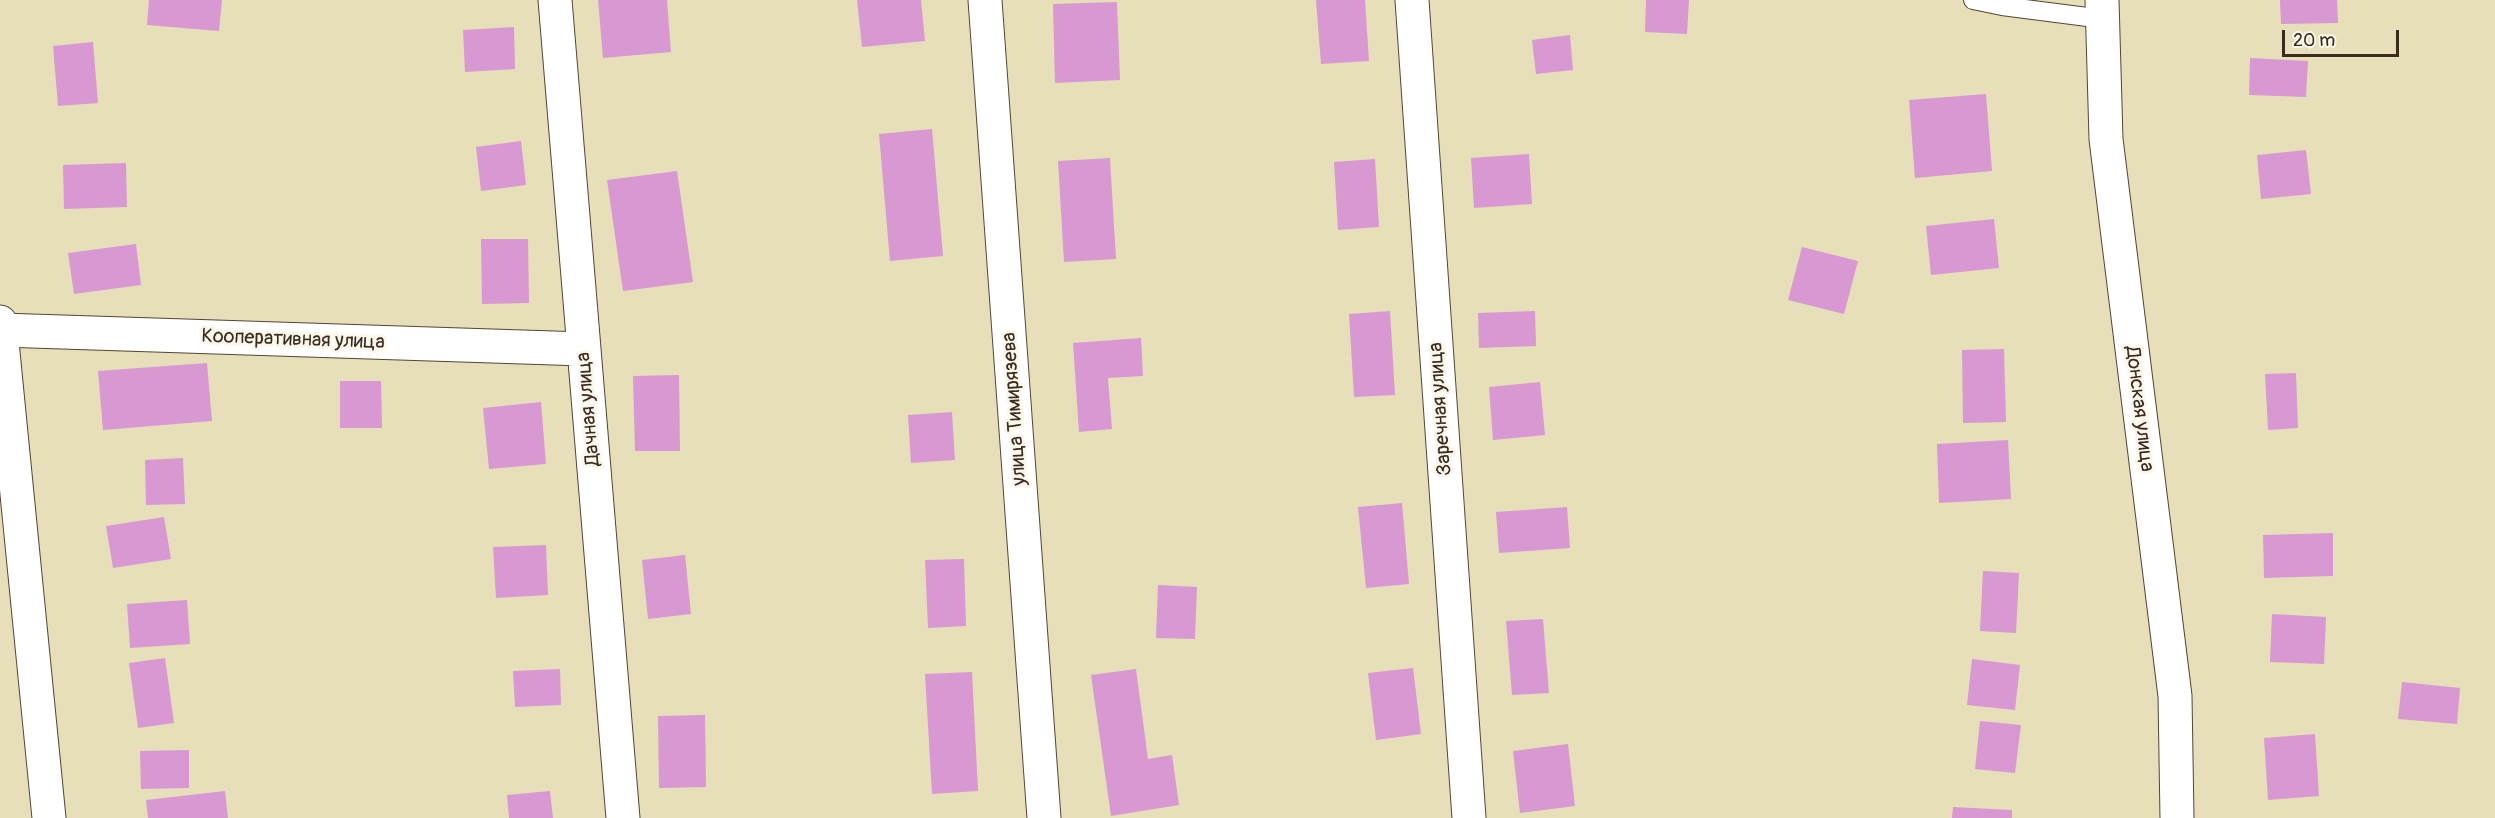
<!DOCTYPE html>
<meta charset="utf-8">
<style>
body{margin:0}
#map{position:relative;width:2495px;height:818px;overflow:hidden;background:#e6dfba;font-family:Pangolin,sans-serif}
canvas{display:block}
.scale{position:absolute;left:2282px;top:30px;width:117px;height:27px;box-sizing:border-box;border:3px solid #3b2a1e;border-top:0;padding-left:8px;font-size:18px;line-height:21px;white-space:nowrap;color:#3b2a1e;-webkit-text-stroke:4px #fbf7ec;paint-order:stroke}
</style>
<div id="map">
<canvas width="2495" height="818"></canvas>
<div class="scale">20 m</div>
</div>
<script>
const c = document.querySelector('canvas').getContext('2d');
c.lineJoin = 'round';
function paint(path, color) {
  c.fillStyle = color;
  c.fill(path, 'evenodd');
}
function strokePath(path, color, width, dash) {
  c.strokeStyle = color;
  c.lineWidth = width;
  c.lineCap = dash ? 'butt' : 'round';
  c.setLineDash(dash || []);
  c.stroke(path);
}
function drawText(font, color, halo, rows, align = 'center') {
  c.font = font + ' Pangolin,sans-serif';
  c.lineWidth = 6;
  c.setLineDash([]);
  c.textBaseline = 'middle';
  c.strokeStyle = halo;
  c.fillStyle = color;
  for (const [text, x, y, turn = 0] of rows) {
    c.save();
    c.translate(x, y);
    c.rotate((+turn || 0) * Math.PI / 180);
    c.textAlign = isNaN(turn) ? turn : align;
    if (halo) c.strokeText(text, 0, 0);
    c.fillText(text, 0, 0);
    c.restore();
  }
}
const building = new Path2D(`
 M149,0H222L219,31L147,25Z
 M598,0H667L671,52L603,58Z
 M857,0H921L925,41L862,47Z
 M1316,0H1365L1369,61L1321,64Z
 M1646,0H1689L1687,34L1645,32Z
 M2280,0H2337L2338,23L2281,24Z
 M1117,2L1120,80L1055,83L1053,4Z
 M514,27L515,69L465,72L463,30Z
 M1570,35L1573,70L1536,74L1532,40Z
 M93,42L98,103L58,106L53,46Z
 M2250,58L2308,61L2306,97L2249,95Z
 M1986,94L1992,171L1915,178L1909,100Z
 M932,129L943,256L890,261L879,134Z
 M521,141L526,185L481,191L476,147Z
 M2306,150L2311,194L2261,199L2257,155Z
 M1529,154L1532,204L1474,208L1471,158Z
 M1110,158L1116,259L1064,262L1058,161Z
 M1375,159L1379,227L1338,230L1334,162Z
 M126,163L127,207L64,209L63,165Z
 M677,171L693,282L623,291L607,180Z
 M1994,219L1999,268L1931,275L1926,226Z
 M481,239H528L529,303L482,304Z
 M136,244L141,285L74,294L68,253Z
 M1802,247L1858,261L1844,314L1788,300Z
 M1390,311L1395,395L1354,397L1349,314Z
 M1535,311L1536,346L1479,348L1478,313Z
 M1141,338L1143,376L1108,378L1112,429L1079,432L1073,343Z
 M2004,349L2006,422L1963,423L1962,350Z
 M207,363L212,421L103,430L98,371Z
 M2296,373L2298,428L2268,430L2265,374Z
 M679,375L680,451H635L633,376Z
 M340,381H381L382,428H340Z
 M1540,382L1545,435L1493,440L1489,387Z
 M541,402L546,464L489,469L483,408Z
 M952,412L955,460L911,463L908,415Z
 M2008,440L2011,499L1939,503L1937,444Z
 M183,458L185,504L146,505L145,460Z
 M1402,503L1409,584L1366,588L1358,507Z
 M1567,507L1570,548L1499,553L1496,512Z
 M164,517L171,559L113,568L106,526Z
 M2333,533V576L2264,578L2263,535Z
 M546,545L548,595L496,598L493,547Z
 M685,555L691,614L648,619L642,560Z
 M964,559L966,626L928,628L925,560Z
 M1983,571L2019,573L2016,633L1980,631Z
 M1158,585L1197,587L1195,639L1156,638Z
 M187,600L190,644L130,648L127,604Z
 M2272,614L2326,617L2324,664L2270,662Z
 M1543,619L1549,693L1512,695L1506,621Z
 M165,658L174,723L138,728L129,663Z
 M1972,659L2020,665L2015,710L1967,705Z
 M1413,668L1421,734L1376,740L1368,673Z
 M560,669L561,705L515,707L513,671Z
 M1136,669L1148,759L1172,755L1179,805L1111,816L1091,675Z
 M972,672L978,791L932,794L925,674Z
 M2402,682L2460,688L2457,724L2398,719Z
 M705,715L706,787L659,788L658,716Z
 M1980,721L2021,725L2015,773L1975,769Z
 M2315,734L2319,796L2268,800L2264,738Z
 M1568,744L1575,806L1520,813L1513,751Z
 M189,750V788L141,789L140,751Z
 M225,791L228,818H148L146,800Z
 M550,791L553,818H509L507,795Z
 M1953,807L2012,810V818H1952Z`);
const service = new Path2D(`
 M1973,0L2002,6L2103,19`);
const minor = new Path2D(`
 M555,0L623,818
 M985,0L1044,818
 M1412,0L1469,818
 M2102,0L2106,139L2175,696L2177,818
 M1,330L584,349`);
const tertiary = new Path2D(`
 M0,322L49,818`);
const streetNames = [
 ["Кооперативная улица",293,340,2],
 ["Дачная улица",589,409,-95],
 ["улица Тимирязева",1015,409,-94],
 ["Заречная улица",1441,409,-94],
 ["Донская улица",2139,409,83]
];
paint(building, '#d899d2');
strokePath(service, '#554535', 20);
strokePath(minor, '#554535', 35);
strokePath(tertiary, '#554535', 35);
strokePath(service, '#fff', 18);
strokePath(minor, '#fff', 33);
strokePath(tertiary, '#fff', 33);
drawText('20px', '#3b2a1e', '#fbf7ec', streetNames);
</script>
